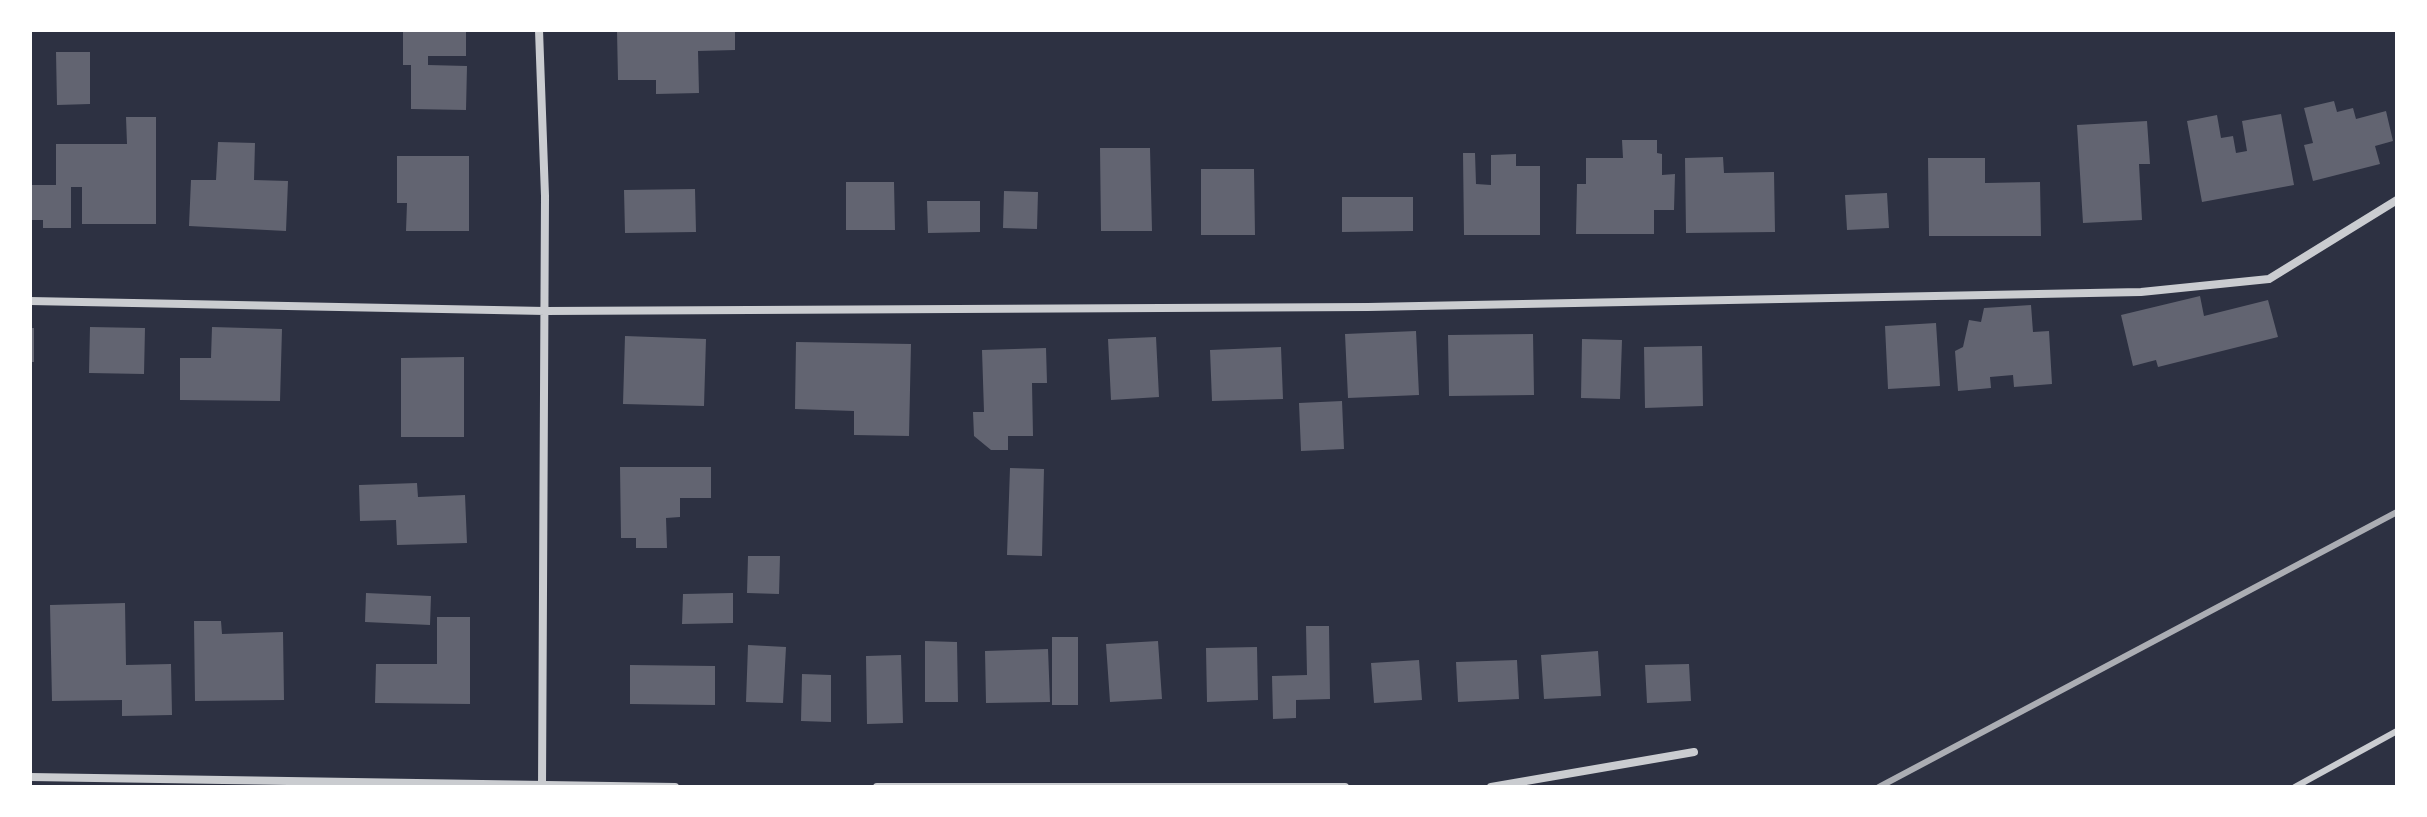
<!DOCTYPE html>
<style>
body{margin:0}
#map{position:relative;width:2427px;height:817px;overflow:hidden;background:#2d3142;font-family:"Fira Sans",sans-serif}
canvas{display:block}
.frame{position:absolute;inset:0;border:32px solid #fff;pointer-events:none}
</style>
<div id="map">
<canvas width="2427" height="817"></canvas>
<div class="frame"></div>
</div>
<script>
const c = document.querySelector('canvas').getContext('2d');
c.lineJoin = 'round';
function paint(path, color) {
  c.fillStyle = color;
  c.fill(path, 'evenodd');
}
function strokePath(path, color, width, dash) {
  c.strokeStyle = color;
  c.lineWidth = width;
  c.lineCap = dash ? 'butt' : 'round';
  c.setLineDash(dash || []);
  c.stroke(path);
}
const building = new Path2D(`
 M403,30H466V56H428V65L467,66L466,110L411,109V65H403Z
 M617,30H735V50L698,51L699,93L656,94V80H618Z
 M56,52H90V104L57,105Z
 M2334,101L2337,112L2353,108L2356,119L2386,111L2393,141L2375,146L2380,164L2313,181L2304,145L2313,143L2304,108Z
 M2281,114L2294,185L2202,202L2187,121L2217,115L2221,138L2233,136L2236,153L2247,151L2242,121Z
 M126,117H156V224H82V187H71V228H43V220H30V185H56V144H127Z
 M2147,121L2150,164H2139L2142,220L2083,223L2077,125Z
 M1622,140H1657V153L1662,154V175L1675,174L1674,210H1654V234H1576L1577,184H1586V158H1623Z
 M218,142L255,143L254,180L288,181L286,231L189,226L191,180H216Z
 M1100,148H1150L1152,231H1101Z
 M1463,153H1475L1476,184L1491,185V155L1516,154V166H1540V235H1464Z
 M397,156H469V231H406L407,203H397Z
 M1723,157L1724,173L1774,172L1775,232L1686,233L1685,158Z
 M1928,158H1985V183L2040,182L2041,236H1929Z
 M1201,169H1254L1255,235H1201Z
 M846,182H894L895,230H846Z
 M695,189L696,232L625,233L624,190Z
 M1004,191L1038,192L1037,229L1003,228Z
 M1887,193L1889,228L1847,230L1845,195Z
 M1342,197H1413V231L1342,232Z
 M927,201H980V232L928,233Z
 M2200,296L2204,316L2268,300L2278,337L2158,367L2156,360L2133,366L2121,315Z
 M2031,305L2033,332L2049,331L2052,384L2014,387L2013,375L1990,377L1991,388L1958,391L1955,351L1963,347L1969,320L1981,322L1984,308Z
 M1936,323L1940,386L1888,389L1885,326Z
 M90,327L145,328L144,374L89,373Z
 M212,327L282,329L280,401L180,400V358H211Z
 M30,328H34V362H30Z
 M1416,331L1419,395L1348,398L1345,334Z
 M1533,334L1534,395L1449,396L1448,335Z
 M625,336L706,339L704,406L623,404Z
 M1156,337L1159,397L1111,400L1108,339Z
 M1582,339L1622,340L1620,399L1581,398Z
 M796,342L911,344L909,436L854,435V411L795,409Z
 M1702,346L1703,406L1645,408L1644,347Z
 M1281,347L1283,399L1212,401L1210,350Z
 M1046,348L1047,383H1032L1033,436H1008V450H991L974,436L973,412H984L982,350Z
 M464,357V437H401V358Z
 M1342,401L1344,449L1301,451L1299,403Z
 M620,467H711V498H680V517L666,518L667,548H636V538H621Z
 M1010,468L1044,469L1042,556L1007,555Z
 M417,483L418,497L465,495L467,543L397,545L396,520L360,521L359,485Z
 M748,556H780L779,594L747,593Z
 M366,593L431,596L430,625L365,622Z
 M733,593V623L682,624L683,594Z
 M125,603L126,665L171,664L172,715L122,716V700L52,701L50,605Z
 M437,617H470V704L375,703L376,664H437Z
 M194,621H221L222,634L283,632L284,700L195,701Z
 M1306,626H1329L1330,699L1296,700V718L1273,719L1272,676L1307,675Z
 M1052,637H1078V705H1052Z
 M925,641L957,642L958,702H925Z
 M1158,641L1162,699L1110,702L1106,644Z
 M748,645L786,647L783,703L746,702Z
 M1257,647L1258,700L1207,702L1206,648Z
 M1048,649L1050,702L986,703L985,651Z
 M1598,651L1601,696L1544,699L1541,655Z
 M901,655L903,723L867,724L866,656Z
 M1419,660L1422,700L1374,703L1371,663Z
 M1517,660L1519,699L1458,702L1456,662Z
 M1689,664L1691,701L1647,703L1645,665Z
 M630,665L715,666V705L630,704Z
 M802,674L831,675V722L801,721Z`);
const service = new Path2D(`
 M2295,787L2397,731`);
const minor = new Path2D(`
 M539,30L545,196L542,787
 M30,301L545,311L1368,307L2141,292L2269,279L2397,200
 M30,777L675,787
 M877,787H1345
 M1491,787L1694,752`);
const rail = new Path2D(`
 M1879,787L2397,512`);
paint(building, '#626471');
strokePath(service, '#caccd0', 6);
strokePath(minor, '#caccd0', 8);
strokePath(rail, '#abadb3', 6);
</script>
